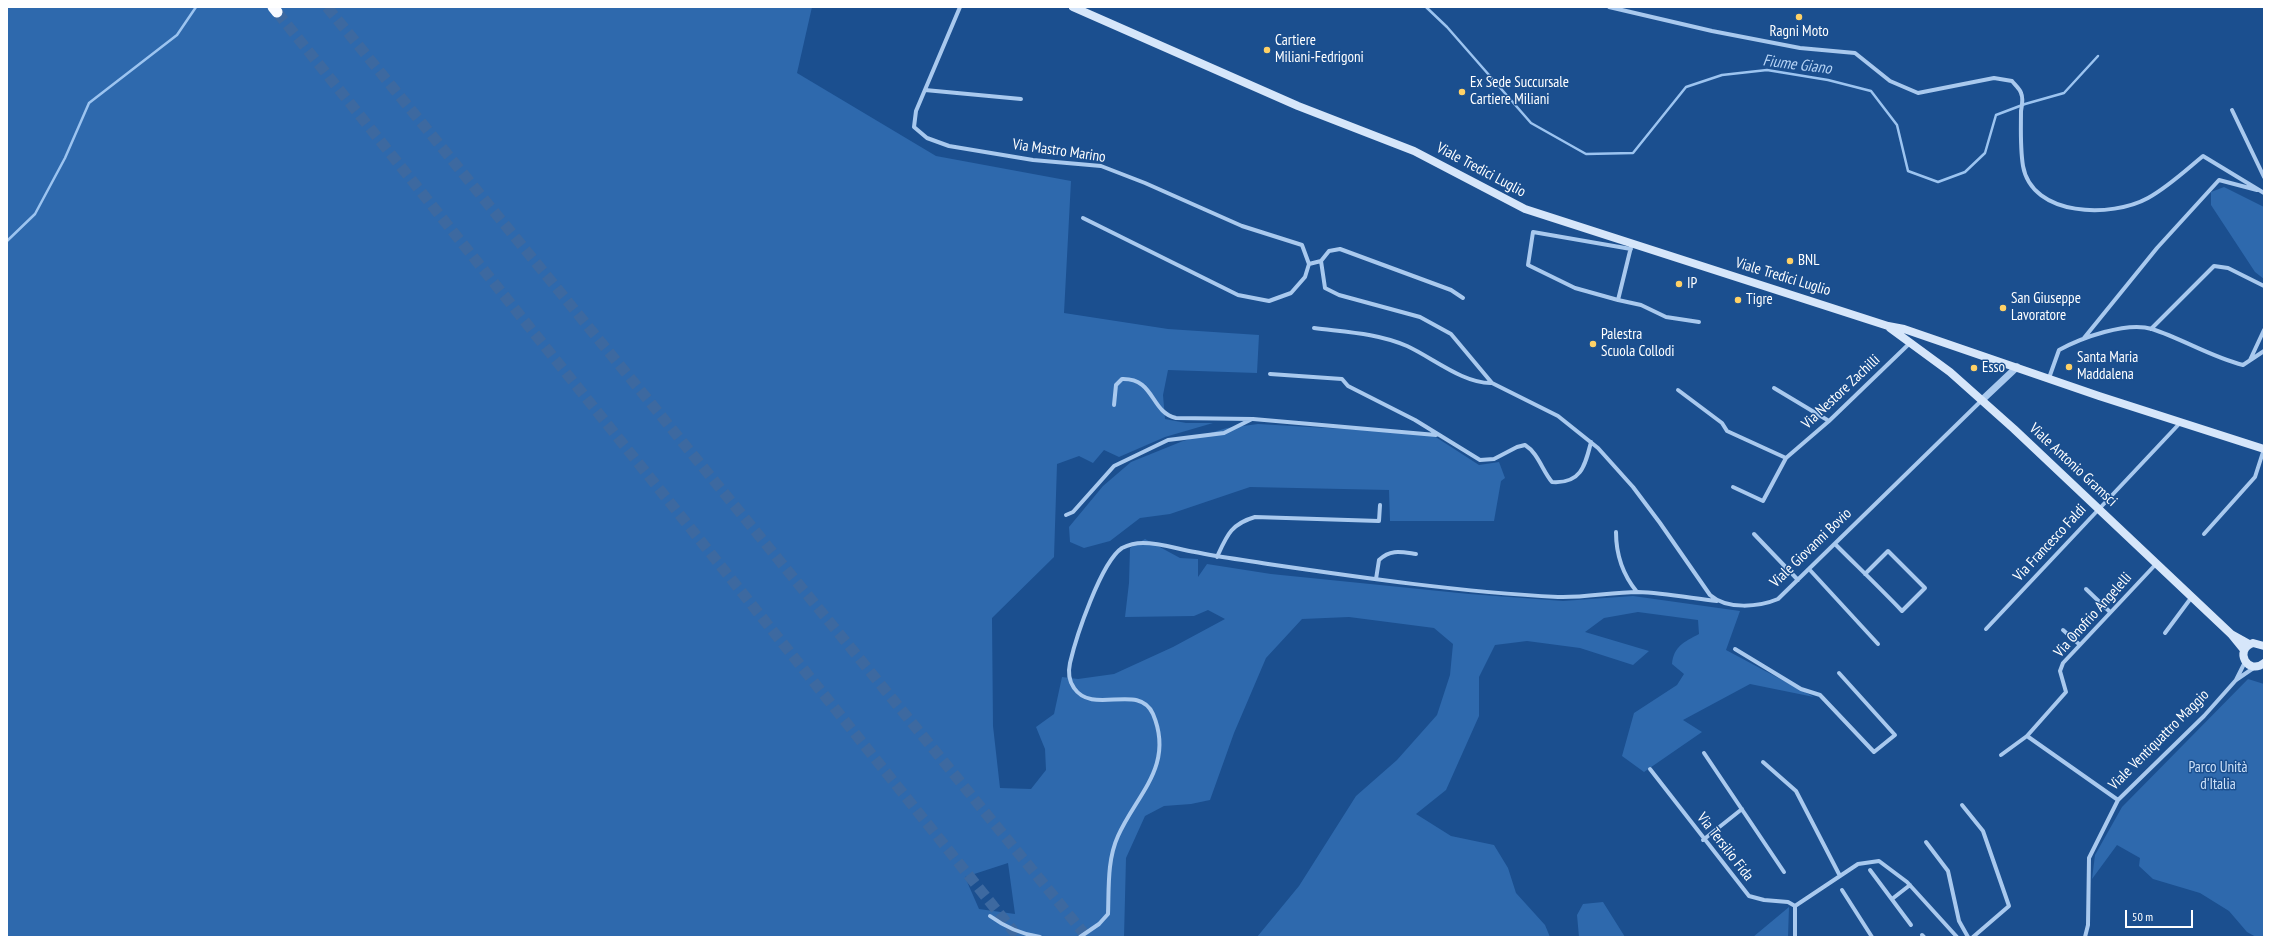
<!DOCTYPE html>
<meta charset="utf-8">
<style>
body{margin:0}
#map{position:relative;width:2271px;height:944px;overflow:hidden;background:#1b4f8f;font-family:"PT Sans Narrow",sans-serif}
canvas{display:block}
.frame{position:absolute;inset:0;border:8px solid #fff;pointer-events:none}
.scale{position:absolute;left:2125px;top:910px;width:68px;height:18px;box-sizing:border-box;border:2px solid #fff;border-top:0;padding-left:5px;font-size:12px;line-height:14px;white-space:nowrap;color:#fff;-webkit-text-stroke:3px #1b4f8f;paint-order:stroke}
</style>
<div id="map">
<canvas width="2271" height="944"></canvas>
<div class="frame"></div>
<div class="scale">50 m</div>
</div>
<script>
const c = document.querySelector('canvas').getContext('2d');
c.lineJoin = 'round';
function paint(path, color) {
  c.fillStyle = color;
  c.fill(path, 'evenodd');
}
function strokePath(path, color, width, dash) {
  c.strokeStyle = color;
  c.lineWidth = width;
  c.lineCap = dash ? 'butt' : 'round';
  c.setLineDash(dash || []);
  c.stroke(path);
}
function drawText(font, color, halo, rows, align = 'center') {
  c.font = font + ' "PT Sans Narrow",sans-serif';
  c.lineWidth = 3;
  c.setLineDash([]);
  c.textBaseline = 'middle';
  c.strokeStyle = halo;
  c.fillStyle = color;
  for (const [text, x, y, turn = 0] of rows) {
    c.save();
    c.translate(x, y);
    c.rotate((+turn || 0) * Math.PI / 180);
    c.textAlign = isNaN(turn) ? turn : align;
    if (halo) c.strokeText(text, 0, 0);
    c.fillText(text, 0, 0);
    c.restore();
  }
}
const green = new Path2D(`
 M7,7H812L797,73L936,156L1071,181L1064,313L1168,329L1259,335L1257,373L1168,370L1163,395L1165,419L1186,423H1213L1165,437L1119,457L1104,450L1093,463L1079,456L1057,464L1054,557L992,618L993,726L1000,788L1031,789L1046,770L1045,749L1036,727L1054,714L1062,677L1078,679L1114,674L1173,647L1225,619L1208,610L1194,616L1125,617L1129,583L1130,548L1145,539L1180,558L1198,559V577L1207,564L1271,574L1469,594L1563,601L1633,596L1740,611L1726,650L1814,697L1750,684L1683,720L1702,732L1644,772L1622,756L1634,713L1677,685L1684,674L1672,664C1674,646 1684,642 1699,634L1698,620L1638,612L1604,618L1585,632L1649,651L1633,665L1580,648L1527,641L1495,645L1479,677V716L1446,790L1416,814L1451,836L1494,845L1508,868L1516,893L1545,925L1550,937H1257L1299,886L1356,796L1397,760L1437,715L1450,675L1453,644L1434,628L1349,617L1302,619L1266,658L1234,733L1210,800L1191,804L1164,806L1145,816L1126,858L1124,937H7ZM1008,863L1015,914L979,909L965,877Z
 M2224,187L2264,207V279L2255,272L2211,205V192Z
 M1258,424L1431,434L1479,465L1499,462L1505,478L1501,481L1494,521H1390L1389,490L1250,487L1170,514L1140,518L1110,541L1084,548L1070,542L1069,527L1103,486L1131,462L1183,441L1227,428Z
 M2248,679L2264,684V937H2256L2247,932L2229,911L2200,893L2153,879L2139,866L2140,858L2117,845L2092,879L2095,855L2122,807Z
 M1603,902L1625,937H1579L1577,915L1583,904Z
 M1789,907L1788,937H1753Z`);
const stream = new Path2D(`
 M1426,7L1447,27L1531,123L1586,154L1633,153L1686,87L1722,75L1767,70L1828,80L1871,91L1897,125L1908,171L1938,182L1965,172L1985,153L1996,115L2025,104L2064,93L2098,56
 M7,241L35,214L65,158L89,103L177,35L196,7`);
const trunkTunnel = new Path2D(`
 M327,7L1087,937
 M277,12L1018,937`);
const minor = new Path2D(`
 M960,7L916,111L914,127L927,138L949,146L1033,160L1101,166L1145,183L1242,226L1302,245L1309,264
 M1609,7L1712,31L1800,48L1855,53L1890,81L1918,93L1994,78L2012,81C2014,84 2020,89 2021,93C2023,97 2022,106 2021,111C2021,129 2020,148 2023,166C2032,217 2112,218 2148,198C2168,187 2186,170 2203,156L2264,193
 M925,90L1021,99
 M2232,110L2264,177
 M1083,218L1238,295L1269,301L1291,293L1305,277L1309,264
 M1631,247L1618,300L1641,305L1666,317L1699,322
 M1309,264L1321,261
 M1463,298L1451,290L1340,249L1329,251L1321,261L1325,288L1339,295L1420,317L1451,334L1492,383L1558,416L1598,448L1633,487L1660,523L1710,595C1727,610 1759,607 1778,599L1982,400
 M1618,300L1575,288L1528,265L1533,232L1631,249
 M1314,328C1345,332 1377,333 1407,346C1433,358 1464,384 1492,383
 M2151,329L2214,266L2228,268L2264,286
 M2084,338L2157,248L2219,180L2257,190
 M2250,360L2264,330
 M1270,374L1342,379L1348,386L1415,420L1480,460L1494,459L1517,447L1525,445C1538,453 1542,470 1552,482C1581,484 1585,466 1591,442
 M2049,378L2059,350C2081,338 2127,321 2152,329C2183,339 2211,357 2243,365L2264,351
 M1774,388L1829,421
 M1678,390L1722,423L1727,431L1786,458
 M1114,405L1116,385L1122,379C1155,378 1150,412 1176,418L1253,419L1436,435
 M1733,487L1763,501L1786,458L1829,421L1911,342
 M1066,515L1073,512L1114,466L1168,440L1224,433L1252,419
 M1616,532C1616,554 1623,575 1637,592
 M1754,534L1798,580
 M2204,534L2255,477L2264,449
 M1835,544C1857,566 1880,588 1902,611L1925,588L1888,551L1865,574
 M1217,557C1227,535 1231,524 1255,517L1379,521L1380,505
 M1809,569L1878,644
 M1376,579L1379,560C1391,549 1401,552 1416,554
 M2086,589L2110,612
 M1986,629L2180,423
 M2063,630L2080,645
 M2165,633L2191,598
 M1735,649L1801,689L1820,695L1874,752L1895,735L1839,673
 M2236,680L2245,662
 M2027,736L2118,800
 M1704,753L1784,872
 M2001,755L2027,736L2066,692L2060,671L2063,663L2156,564
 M1763,762L1796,791L1840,876
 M1650,769L1749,896L1764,900L1788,902L1795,906
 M1962,805L1983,831L2009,906L1973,937
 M1703,840L1742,809
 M1926,842L1948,871L1959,921L1968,937
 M1870,870L1911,925
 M1842,890L1872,937
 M1892,899L1910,885
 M1795,906L1858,864L1879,861L1907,882L1957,937
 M990,916C1005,927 1020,934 1040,937
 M1922,935L1924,937
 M1080,937L1099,924L1108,914C1109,889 1107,860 1118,836C1136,795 1175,766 1153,714C1139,682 1093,716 1074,688C1069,681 1068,672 1070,663C1076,637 1101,562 1122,548C1128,545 1136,543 1143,543C1160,543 1178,549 1195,552C1219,557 1244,560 1268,564C1364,578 1461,592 1558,597C1585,598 1611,592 1638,592C1664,593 1691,598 1717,601
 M1795,937V906
 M2085,937L2088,925L2089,858L2118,800L2204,716L2236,680L2255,667`);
const tertiary = new Path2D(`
 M1982,400L2017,367`);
const secondary = new Path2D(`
 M1073,7L1298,106L1414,151L1525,209L1888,326L1904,329L2099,396L2264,449
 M1890,328L1950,372L2014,429L2231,634L2244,650
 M2231,634L2249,644
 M2264,646L2253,643C2233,650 2248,676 2264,663`);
const trunk = new Path2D(`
 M273,7L277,12`);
const markers = [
 [1799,17,4,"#ffd166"],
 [1267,50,4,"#ffd166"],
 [1462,92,4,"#ffd166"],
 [1790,261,4,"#ffd166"],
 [1679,284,4,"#ffd166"],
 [1738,300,4,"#ffd166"],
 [2003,308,4,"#ffd166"],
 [1593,344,4,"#ffd166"],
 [2069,367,4,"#ffd166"],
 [1974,368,4,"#ffd166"]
];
const poiNames = [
 ["Ragni Moto",1799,32,"center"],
 ["Cartiere",1275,41],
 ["Miliani-Fedrigoni",1275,58],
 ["Ex Sede Succursale",1470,83],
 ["Cartiere Miliani",1470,100],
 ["BNL",1798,261],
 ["IP",1687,284],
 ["San Giuseppe",2011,299],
 ["Lavoratore",2011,316],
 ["Tigre",1746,300],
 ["Palestra",1601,335],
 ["Scuola Collodi",1601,352],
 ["Santa Maria",2077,358],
 ["Maddalena",2077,375],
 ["Esso",1982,368]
];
const streetNames = [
 ["Via Mastro Marino",1059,151,8],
 ["Viale Tredici Luglio",1481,170,28],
 ["Viale Tredici Luglio",1783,277,17],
 ["Via Nestore Zachilli",1841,392,-43],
 ["Viale Antonio Gramsci",2073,465,43],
 ["Via Francesco Faldi",2050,543,-47],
 ["Viale Giovanni Bovio",1811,548,-44],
 ["Via Onofrio Angelelli",2093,615,-48],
 ["Viale Ventiquattro Maggio",2159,740,-45],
 ["Via Tersilio Fida",1725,847,52]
];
const parkNames = [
 ["Parco Unità",2218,768],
 ["d'Italia",2218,785]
];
const waterNames = [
 ["Fiume Giano",1797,65,7]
];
paint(green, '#2e69ad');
strokePath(stream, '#9cc4f0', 2.5);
strokePath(trunkTunnel, '#3d69a0', 11, [11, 5.5]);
strokePath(minor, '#a9c9ee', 4);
strokePath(tertiary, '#a9c9ee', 7);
strokePath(secondary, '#d6e6fa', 8);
strokePath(trunk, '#f8faff', 11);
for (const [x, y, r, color] of markers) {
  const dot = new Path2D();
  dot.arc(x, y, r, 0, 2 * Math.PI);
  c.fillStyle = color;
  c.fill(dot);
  strokePath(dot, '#1b4f8f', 1.5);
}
drawText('15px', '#fff', '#1b4f8f', poiNames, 'left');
drawText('15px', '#fff', '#1b4f8f', streetNames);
drawText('15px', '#cfe3fa', '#1b4f8f', parkNames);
drawText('italic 16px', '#b5d3f5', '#1b4f8f', waterNames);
</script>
